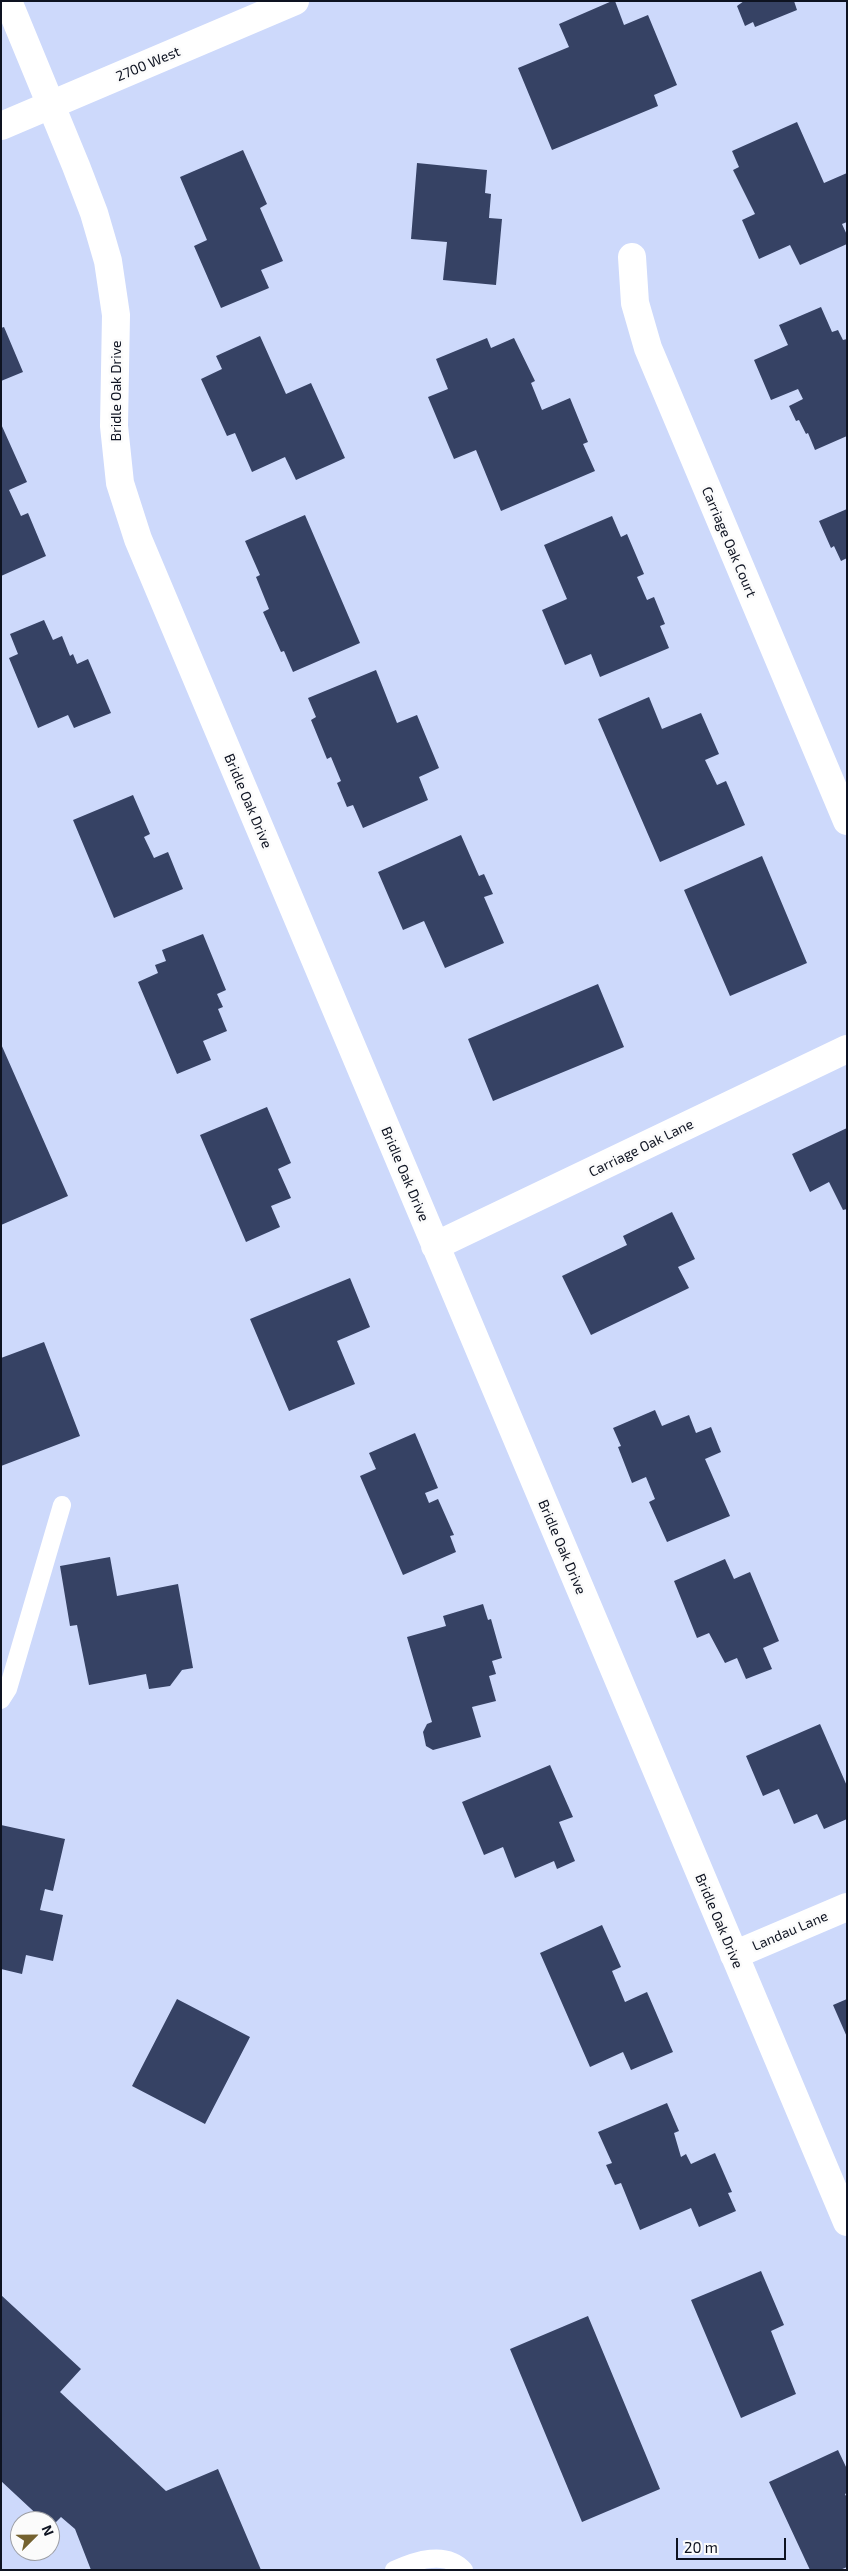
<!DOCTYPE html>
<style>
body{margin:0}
#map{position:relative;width:848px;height:2571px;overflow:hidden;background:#cdd9fb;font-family:"Exo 2",sans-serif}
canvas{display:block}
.frame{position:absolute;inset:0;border:2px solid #0e1321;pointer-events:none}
.north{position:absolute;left:10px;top:2511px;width:50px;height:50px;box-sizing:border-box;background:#fbfbfb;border:1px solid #9c9ea4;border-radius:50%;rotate:67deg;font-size:14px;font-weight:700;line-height:20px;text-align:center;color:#0e1321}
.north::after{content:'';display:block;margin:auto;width:18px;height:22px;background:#746230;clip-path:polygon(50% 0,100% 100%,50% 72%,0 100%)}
.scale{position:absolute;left:676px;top:2538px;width:110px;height:22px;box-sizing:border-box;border:2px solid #0e1321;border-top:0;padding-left:6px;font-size:15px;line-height:18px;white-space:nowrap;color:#0e1321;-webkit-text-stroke:4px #fbfbfb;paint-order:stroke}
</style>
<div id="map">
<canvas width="848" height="2571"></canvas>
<div class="frame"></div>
<div class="north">N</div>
<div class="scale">20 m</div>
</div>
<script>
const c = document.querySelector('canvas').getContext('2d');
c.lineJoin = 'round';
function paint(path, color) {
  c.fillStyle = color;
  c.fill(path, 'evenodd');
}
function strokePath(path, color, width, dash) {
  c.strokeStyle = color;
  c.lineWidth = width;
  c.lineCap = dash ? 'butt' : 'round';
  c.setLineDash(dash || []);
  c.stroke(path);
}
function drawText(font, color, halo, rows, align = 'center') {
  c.font = font + ' "Exo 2",sans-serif';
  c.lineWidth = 5;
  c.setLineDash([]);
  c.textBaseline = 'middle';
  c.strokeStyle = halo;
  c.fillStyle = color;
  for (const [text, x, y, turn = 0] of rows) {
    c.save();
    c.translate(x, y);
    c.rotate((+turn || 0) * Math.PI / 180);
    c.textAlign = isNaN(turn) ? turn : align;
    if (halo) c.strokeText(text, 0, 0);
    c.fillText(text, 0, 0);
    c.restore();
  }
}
const building = new Path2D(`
 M612,1H615L624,25L648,15L677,85L654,95L658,106L552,150L518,68L569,47L559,24Z
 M744,1H794L797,10L755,27L753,22L745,26L737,6Z
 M797,122L824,183L847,173V222L842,224L847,235V244L800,265L790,245L759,259L742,220L755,214L733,170L739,167L732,151Z
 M243,150L267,204L260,208L283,261L261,270L269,288L221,308L194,246L207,240L180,177Z
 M417,163L487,170L485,193L491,194L489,218L502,219L496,285L443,280L447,242L411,239Z
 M821,307L832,332L838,330L843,340L847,339V436L815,450L808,433L806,434L799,420L796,421L789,406L803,399L798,389L771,400L754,360L788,345L779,325Z
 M4,327L23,372L1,381V328Z
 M260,336L286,394L311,383L345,458L296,480L285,457L252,472L235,433L227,436L201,379L222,369L216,356Z
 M487,338L491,348L514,338L535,381L531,383L542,410L570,398L588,442L583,444L595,471L501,511L476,450L454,459L428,397L448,389L436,359Z
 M1,424L27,482L9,490L21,516L28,513L46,556L1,576Z
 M847,509V558L841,561L834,546L831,548L819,521Z
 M305,515L360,643L293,672L284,651L281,652L263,612L269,609L256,577L260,575L245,541Z
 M612,516L621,537L627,534L644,574L637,577L647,600L654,597L665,624L660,626L669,648L600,677L591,654L565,665L542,610L567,599L544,545Z
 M44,620L53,640L62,636L70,656L73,654L77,664L88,659L111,713L74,728L68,715L38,728L9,658L18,654L10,634Z
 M376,670L397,723L417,715L439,768L419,777L428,800L363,828L353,805L347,807L337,783L341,781L331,757L327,759L311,720L316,717L308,698Z
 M649,697L662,729L701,713L719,754L705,760L717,785L726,781L745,825L660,862L598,719Z
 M133,795L150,834L144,837L154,858L168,852L183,889L114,918L73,820Z
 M461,835L479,876L484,874L493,894L484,897L504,943L445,968L424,921L403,930L378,872Z
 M762,856L807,963L730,996L684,890Z
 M203,934L226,990L217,994L223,1007L218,1009L227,1031L203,1041L211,1060L177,1074L138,982L158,973L155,965L166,961L162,950Z
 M598,984L624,1047L493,1101L468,1039Z
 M1,1044L68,1196L1,1225Z
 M267,1107L291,1163L278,1169L291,1198L271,1206L280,1227L246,1242L200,1135Z
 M847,1128V1209L843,1210L829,1182L810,1192L792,1154Z
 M672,1212L695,1259L678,1267L689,1288L591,1335L562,1276L627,1245L623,1236Z
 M350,1278L370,1327L337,1341L355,1384L289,1411L250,1319Z
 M44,1342L80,1436L1,1466V1358Z
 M655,1410L662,1426L689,1415L696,1433L711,1427L721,1452L705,1459L730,1516L667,1542L649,1502L655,1499L646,1477L632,1483L618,1447L621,1446L613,1428Z
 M415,1433L438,1488L425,1493L429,1503L438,1499L454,1535L450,1536L456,1552L403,1575L360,1476L376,1469L369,1453Z
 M110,1557L117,1596L178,1584L193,1668L182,1670L170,1686L149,1689L146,1674L89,1685L77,1625L70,1626L60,1566Z
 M725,1559L734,1579L750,1572L779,1641L763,1648L772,1669L746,1679L737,1658L725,1663L709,1633L697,1638L674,1581Z
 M483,1604L488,1620L491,1619L502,1658L492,1661L496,1674L489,1676L496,1701L472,1707L481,1737L433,1750L426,1746L423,1732L427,1724L432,1722L407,1637L446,1626L443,1616Z
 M820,1724L847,1786V1819L824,1829L817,1814L794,1824L779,1789L763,1796L746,1756Z
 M550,1765L573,1817L559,1822L575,1861L557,1869L554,1861L515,1878L503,1847L484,1855L462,1802Z
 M1,1825L65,1839L53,1891L45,1889L40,1910L63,1915L53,1961L26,1955L22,1974L1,1969Z
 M602,1925L621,1967L612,1971L625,2002L647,1992L673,2052L631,2070L623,2052L590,2067L540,1953Z
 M177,1999L250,2037L205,2124L132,2086Z
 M847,1999V2037L833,2005Z
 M667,2103L679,2131L674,2133L681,2157L686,2154L691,2164L715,2153L732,2192L728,2193L736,2211L699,2227L691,2208L640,2230L621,2183L615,2185L606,2165L612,2163L598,2132Z
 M761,2271L784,2325L771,2331L796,2394L741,2418L691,2300Z
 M1,2295L81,2369L60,2392L166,2491L218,2469L261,2570H91L75,2529L61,2517L51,2527L50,2521H44L1,2481Z
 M588,2316L660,2489L582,2522L510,2349Z
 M838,2450L847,2469V2493L845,2494L847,2498V2567L840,2570H810L769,2482Z`);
const service = new Path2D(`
 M1,1700L8,1689L62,1505
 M394,2570C416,2560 446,2550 464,2570`);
const minor = new Path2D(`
 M8,1L76,166L94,213L108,261L116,315L114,426L120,483L138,539L847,2222
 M632,257L635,303L648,348L847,821
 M435,1246L847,1049
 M734,1955L847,1907`);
const secondary = new Path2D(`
 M1,126L295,1`);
const streetNames = [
 ["2700 West",148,64,-23],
 ["Bridle Oak Drive",116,391,-90],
 ["Carriage Oak Court",729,542,67],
 ["Bridle Oak Drive",248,801,67],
 ["Carriage Oak Lane",641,1148,-26],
 ["Bridle Oak Drive",405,1174,67],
 ["Bridle Oak Drive",562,1547,67],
 ["Bridle Oak Drive",719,1921,67],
 ["Landau Lane",790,1931,-23]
];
paint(building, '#364264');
strokePath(service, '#fff', 18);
strokePath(minor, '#fff', 28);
strokePath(secondary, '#fff', 28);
drawText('14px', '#0e1321', '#fbfbfb', streetNames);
</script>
